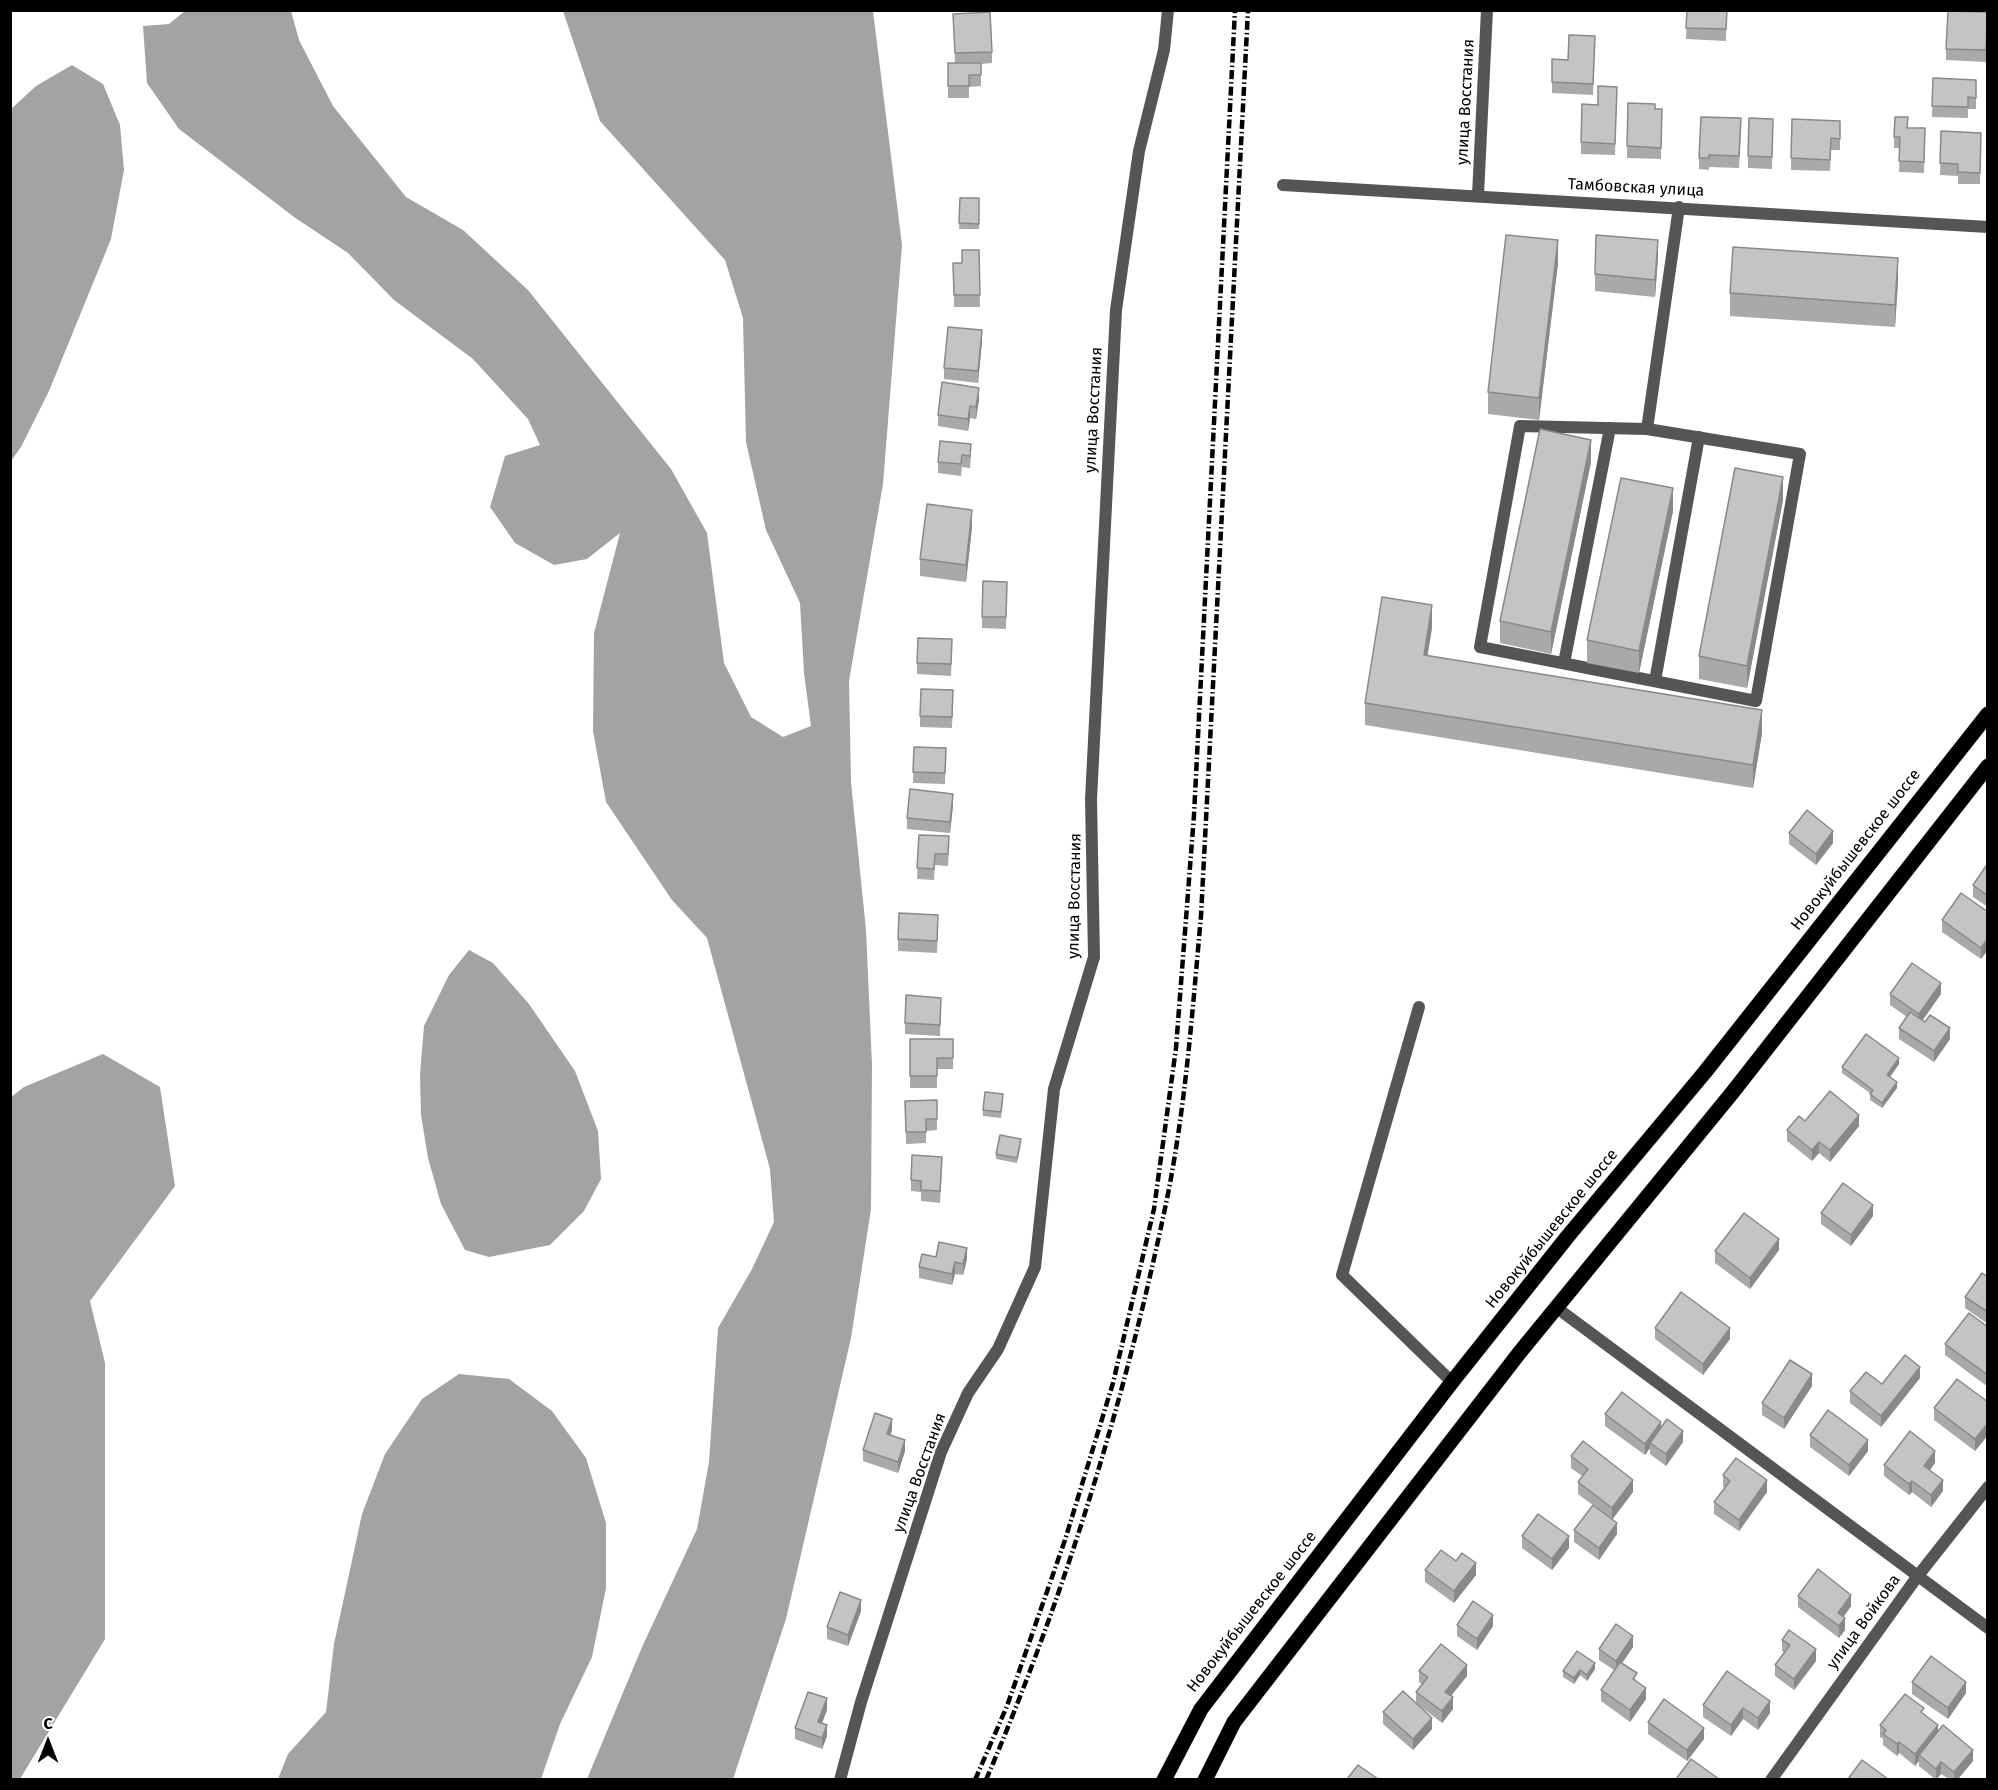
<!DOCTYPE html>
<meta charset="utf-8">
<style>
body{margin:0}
#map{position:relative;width:1998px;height:1790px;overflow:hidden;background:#fff;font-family:"Fira Sans",sans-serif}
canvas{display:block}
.frame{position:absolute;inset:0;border:12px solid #000;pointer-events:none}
.north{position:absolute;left:18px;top:1712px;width:60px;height:60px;-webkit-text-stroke:4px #fff;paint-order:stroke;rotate:0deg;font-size:16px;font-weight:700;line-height:24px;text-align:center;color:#000}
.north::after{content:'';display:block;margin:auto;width:21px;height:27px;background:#000;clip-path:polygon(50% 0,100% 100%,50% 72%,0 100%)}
</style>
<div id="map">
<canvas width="1998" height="1790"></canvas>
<div class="frame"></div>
<div class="north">С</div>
</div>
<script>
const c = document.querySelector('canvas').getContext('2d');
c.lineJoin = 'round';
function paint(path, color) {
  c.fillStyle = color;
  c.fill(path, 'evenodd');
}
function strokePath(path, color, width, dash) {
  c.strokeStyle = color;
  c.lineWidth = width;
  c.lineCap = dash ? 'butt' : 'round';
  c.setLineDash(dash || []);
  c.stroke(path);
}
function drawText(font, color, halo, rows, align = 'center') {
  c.font = font + ' "Fira Sans",sans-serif';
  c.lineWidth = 4.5;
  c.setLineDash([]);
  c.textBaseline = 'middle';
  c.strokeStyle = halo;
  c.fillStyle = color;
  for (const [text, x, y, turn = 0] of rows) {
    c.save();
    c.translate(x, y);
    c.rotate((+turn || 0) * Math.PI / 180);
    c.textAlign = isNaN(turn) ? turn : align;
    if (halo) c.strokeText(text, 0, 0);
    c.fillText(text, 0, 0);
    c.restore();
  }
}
const water = new Path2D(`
 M185,11H291L299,40L333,106L406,197L463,230L528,290L671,469L707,533L724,663L751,717L783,737L811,726L804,673L800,603L766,530L746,442L743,318L725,260L600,121L563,11H873L902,245L883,484L849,681L851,782L866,930L872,1065L871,1209L851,1338L786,1619L733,1779H587L642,1647L697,1529L709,1462L718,1328L752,1269L774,1222L770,1169L707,938L672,900L606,802L593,731L594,633L620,533L587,559L554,565L515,543L490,507L505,456L540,445L528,419L473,359L394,300L348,253L294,217L179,129L147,83L143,26L169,24Z
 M72,65L103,84L120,125L124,170L111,239L49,391L21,447L11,461V109L36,86Z
 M469,950L493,963L529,1004L575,1071L598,1131L601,1179L584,1211L550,1245L489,1257L465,1250L441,1204L428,1158L421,1115L420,1074L424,1026L449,975Z
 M103,1054L160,1087L175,1186L90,1301L105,1363V1639L20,1779H11V1097L24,1087Z
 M459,1374L509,1379L552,1411L586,1458L606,1523V1588L592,1657L560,1724L541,1779H278L288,1754L326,1712L334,1644L362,1514L385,1454L422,1399Z`);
const lane = new Path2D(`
 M1647,429L1800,454L1756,701L1480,647L1520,426L1647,429L1679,207
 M1564,663L1610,428
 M1655,681L1699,437
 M1419,1007L1342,1275L1452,1382`);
const street = new Path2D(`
 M1283,185L1988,227
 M1478,195L1487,10
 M1557,1308L1988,1628
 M840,1780L861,1702L941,1452L968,1393L998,1349L1035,1267L1054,1089L1094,957L1091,799L1116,310L1139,151L1164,50L1168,10
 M1771,1780L1917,1577L1988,1487`);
const primary = new Path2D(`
 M1164,1780L1201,1709L1452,1382L1568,1236L1705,1072L1988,714
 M1205,1780L1234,1722L1520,1352L1732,1093L1988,766`);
const rail = new Path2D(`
 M975,1780L1007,1706L1065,1540L1113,1383L1154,1209L1176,1048L1194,815L1235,10
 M986,1780C1064,1597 1123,1407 1164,1213C1185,1116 1192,1015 1201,916L1248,10`);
const wall = new Path2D(`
 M1687,10H1727L1726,41L1686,39Z
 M1988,12V43H1987L1986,62L1946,60V49Z
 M953,14L992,52V63L981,64V86L969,87V98H948V63H955Z
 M1595,36L1593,95L1552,93V59L1568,60Z
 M1933,78L1976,80V109H1968V118L1932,117Z
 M1617,87L1615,155L1581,154V142Z
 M1655,109H1662L1661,159L1627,158V146Z
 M1840,121V150H1831L1830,171L1791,170V158Z
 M1908,128H1925L1924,173L1899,172L1900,148H1894V137Z
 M1741,130L1739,168L1709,167V170L1699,169V158Z
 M1773,131L1772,169L1748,168V156Z
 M1941,131L1981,133L1980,184H1958V176L1940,175Z
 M960,198H979V229H959Z
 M979,250L980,307H954L953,263H962Z
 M1658,258L1655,297L1595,291V274Z
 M1558,263L1539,420L1488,414V392Z
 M1898,281L1895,327L1730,316V293Z
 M982,341L978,383L944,379V368Z
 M979,399L976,419L970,418L968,431L938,426V415Z
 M940,441L971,456L970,468L962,467L961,476L938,473V462Z
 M1591,462L1551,654L1500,643V621Z
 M1783,500L1747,688L1699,679V656Z
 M1673,511L1639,673L1587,663V640Z
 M972,527L966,582L920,576V559Z
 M1007,582L1006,629L982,628V617Z
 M1432,628L1427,656L1762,733L1753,788L1365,725V703Z
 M952,651L951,676L917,674V663Z
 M953,701L952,728L920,727V716Z
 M914,747L946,748L945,784L913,783Z
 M953,805L950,833L907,829V818Z
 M1789,833L1833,843L1816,865L1789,844Z
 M919,835L949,848L948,866L935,865L934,880L917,879Z
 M1988,867V907L1973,897V885Z
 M1988,912L1981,959L1942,932V920Z
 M938,927L937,953L898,951V939Z
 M1890,994H1941L1923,1020L1950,1039L1934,1062L1899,1039V1028L1907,1017L1890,1005Z
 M941,1009L940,1036L905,1034V1023Z
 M910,1039H953V1069H937V1088H910Z
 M1899,1064L1890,1077L1897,1088L1882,1108L1870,1100V1093L1842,1073V1067Z
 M937,1100V1130L926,1131V1143L906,1144L905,1101Z
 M1003,1100L1001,1118L983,1116V1110Z
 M1805,1121L1859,1126L1830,1162L1819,1153L1812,1161L1787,1141V1130Z
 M1021,1145L1017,1163L996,1159V1154Z
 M942,1168L940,1203L921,1201V1192L911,1191V1180Z
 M1821,1213L1873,1216L1851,1246L1821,1224Z
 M1779,1250L1750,1289L1715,1263V1251Z
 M936,1257L967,1259L963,1275L955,1274L952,1285L919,1278V1267Z
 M1988,1277V1324L1965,1308V1297Z
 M1988,1327V1387L1945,1355V1344Z
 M1655,1328L1730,1339L1703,1375L1655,1339Z
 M1920,1378L1881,1427L1850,1403V1391L1882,1384Z
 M1812,1386L1784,1429L1762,1415V1403Z
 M1988,1402V1435L1975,1451L1934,1420V1408Z
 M1605,1414L1661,1428L1683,1442L1666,1466L1650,1454V1448L1645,1455L1605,1426Z
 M892,1430L890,1435L905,1451L898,1473L863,1461V1450Z
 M1810,1435L1868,1451L1849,1476L1810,1447Z
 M1571,1456L1633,1492L1612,1519L1617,1534L1599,1560L1574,1542V1530L1594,1506L1578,1494V1482L1582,1476L1571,1468Z
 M1935,1463L1930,1470L1943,1491L1931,1507L1912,1492L1909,1495L1884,1476V1465Z
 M1723,1475L1767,1492L1739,1531L1714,1514V1502L1725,1488L1723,1487Z
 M1522,1536L1569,1548L1552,1570L1522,1548Z
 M1425,1570L1476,1575L1454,1603L1425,1582Z
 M1798,1596L1851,1606L1843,1617L1845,1630L1839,1638L1798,1607Z
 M861,1611L848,1646L827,1639V1627Z
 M1457,1625L1493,1626L1477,1650L1457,1636Z
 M1782,1640L1816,1661L1794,1690L1775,1676V1665L1784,1653L1782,1651Z
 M1633,1647L1622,1663L1637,1681L1646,1699L1630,1722L1601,1701V1690L1614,1670L1599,1660V1649Z
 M1595,1669L1587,1681L1580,1675L1574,1684L1563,1677V1671Z
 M1419,1671L1467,1676L1451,1696L1453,1709L1442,1723L1416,1703V1692L1422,1684L1419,1682Z
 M1727,1671L1770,1713L1758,1730L1743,1719L1731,1736L1703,1717V1705Z
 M1912,1682L1966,1693L1948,1719L1912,1694Z
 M827,1710L822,1723L827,1736L822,1749L795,1739V1728Z
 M1383,1712L1432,1729L1413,1750L1383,1724Z
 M1924,1714L1938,1731L1973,1761L1958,1779H1949L1941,1774L1937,1779H1935L1919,1766V1761L1915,1766L1899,1753L1897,1756L1883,1745V1739L1880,1737V1725Z
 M1648,1722L1704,1739L1687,1761L1648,1734Z`);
const shadedWall = new Path2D(`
 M1558,240V263L1539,420V398Z
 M1658,240V258L1655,297V280Z
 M1898,258V281L1895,327V305Z
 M982,330V341L978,383V371Z
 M979,388V399L976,419V407Z
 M970,406V418L968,431V419Z
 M1591,440V462L1551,654V632Z
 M1783,477V500L1747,688V666Z
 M1673,488V511L1639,673V651Z
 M972,510V527L966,582V565Z
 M1432,605V628L1424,678V655Z
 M1762,710V733L1753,788V765Z
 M953,794V805L950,833V822Z
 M1833,831V843L1816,865V854Z
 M1988,938V950L1981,959V948Z
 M1941,983V994L1919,1025V1014Z
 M1950,1028V1039L1934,1062V1051Z
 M1899,1058V1064L1887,1081V1075Z
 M1897,1082V1088L1882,1108V1103Z
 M1859,1115V1126L1830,1162V1150Z
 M1819,1142V1153L1812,1161V1150Z
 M1873,1205V1216L1851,1246V1235Z
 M1779,1239V1250L1750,1289V1278Z
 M967,1248V1259L963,1275V1264Z
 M955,1262V1274L952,1285V1274Z
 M1730,1328V1339L1703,1375V1364Z
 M1920,1367V1378L1881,1427V1416Z
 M1812,1374V1386L1784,1429V1418Z
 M892,1419V1430L887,1445V1434Z
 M1661,1422V1433L1650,1443V1448L1645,1455V1444Z
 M1988,1423V1435L1975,1451V1439Z
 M1683,1431V1442L1666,1466V1454Z
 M905,1440V1451L898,1473V1462Z
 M1868,1440V1451L1849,1476V1465Z
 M1935,1451V1463L1924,1477V1466Z
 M1633,1480V1492L1612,1520V1508Z
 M1767,1480V1492L1739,1531V1520Z
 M1943,1480V1491L1931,1507V1495Z
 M1912,1481V1492L1909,1495V1484Z
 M1617,1523V1534L1599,1560V1548Z
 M1569,1536V1548L1552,1570V1559Z
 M1476,1563V1575L1454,1603V1591Z
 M1851,1595V1606L1838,1625V1613Z
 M861,1600V1611L848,1646V1635Z
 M1493,1615V1626L1477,1650V1639Z
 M1845,1618V1630L1839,1638V1626Z
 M1633,1636V1647L1616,1672V1661Z
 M1816,1649V1661L1794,1690V1679Z
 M1595,1663V1669L1587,1681V1675Z
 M1467,1665V1676L1445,1703V1692Z
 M1580,1670V1675L1574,1684V1678Z
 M1966,1682V1693L1948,1719V1708Z
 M1646,1688V1699L1630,1722V1710Z
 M1453,1697V1709L1442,1723V1711Z
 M827,1698V1710L818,1733V1722Z
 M1770,1701V1713L1758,1730V1718Z
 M1743,1708V1719L1731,1736V1725Z
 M1432,1718V1729L1413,1750V1739Z
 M827,1725V1736L822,1749V1738Z
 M1938,1725V1737L1919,1755V1761L1915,1766V1754Z
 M1704,1728V1739L1687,1761V1750Z
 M1899,1742V1753L1897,1756V1744Z
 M1973,1750V1761L1958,1779H1954V1772Z
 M1941,1762V1774L1936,1779V1769Z`);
const building = new Path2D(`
 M1687,10H1727L1726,29L1686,28Z
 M1948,11L1988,12V31H1987L1986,50L1946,49Z
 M990,12L992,52L955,53L953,14Z
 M1569,35L1595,36L1593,84L1552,82V59L1568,60Z
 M948,63H981V75H969V86H948Z
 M1933,78L1976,80V98L1968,97V107L1932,106Z
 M1598,86L1617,87L1615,144L1581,142L1582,104L1598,105Z
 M1628,103L1655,104V109H1662L1661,148L1627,146Z
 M1701,117L1741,118L1739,156L1709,155V158H1699Z
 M1895,117H1908L1907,128H1925L1924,162L1899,161L1900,137H1894Z
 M1749,118L1773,119L1772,157L1748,156Z
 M1792,119L1840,121V139L1831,138L1830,160L1791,158Z
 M1941,131L1981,133L1980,173L1958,172V164L1940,163Z
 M960,198H979V224L959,223Z
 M1506,235L1558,240L1539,398L1488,392Z
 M1596,235L1658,240L1655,280L1595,274Z
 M1733,247L1898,258L1895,305L1730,293Z
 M962,250H979L980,295H954L953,263H962Z
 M948,327L982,330L978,371L944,368Z
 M942,382L979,388L976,407L970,406L968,419L938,415Z
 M1540,429L1591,440L1551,632L1500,621Z
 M940,441L971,444L970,456L962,455L961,464L938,462Z
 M1735,468L1783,477L1747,666L1699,656Z
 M1621,478L1673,488L1639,651L1587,640Z
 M927,504L972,510L966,565L920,559Z
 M983,581L1007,582L1006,617H982Z
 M1382,597L1432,605L1424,655L1762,710L1753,765L1365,703Z
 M918,638L952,639L951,664L917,663Z
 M921,689L953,690L952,717L920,716Z
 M914,747L946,748L945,773L913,772Z
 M910,789L953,794L950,822L907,818Z
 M1807,810L1833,831L1816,854L1789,833Z
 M919,835L949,836L948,854H935L934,869L917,868Z
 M1986,866L1988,867V896L1973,885Z
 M1961,893L1988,912V938L1981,948L1942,920Z
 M899,913L938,915L937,941L898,939Z
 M1912,963L1941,983L1919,1014L1890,994Z
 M906,995L941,998L940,1025L905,1023Z
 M1910,1012L1925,1022L1930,1015L1950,1028L1934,1051L1899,1028Z
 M1866,1034L1899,1058L1887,1075L1897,1082L1882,1103L1870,1094L1873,1090L1842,1067Z
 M910,1039H953V1058H937V1076H910Z
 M1830,1091L1859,1115L1830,1150L1819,1142L1812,1150L1787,1130L1799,1116L1805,1121Z
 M985,1092L1003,1094L1001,1112L983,1110Z
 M937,1100V1119H926V1132H906L905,1101Z
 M1000,1135L1021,1139L1017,1158L996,1154Z
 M912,1155L942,1157L940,1191L921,1190V1181L911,1180Z
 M1843,1183L1873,1205L1851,1235L1821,1213Z
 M1744,1213L1779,1239L1750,1278L1715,1251Z
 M939,1242L967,1248L963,1264L955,1262L952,1274L919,1267L922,1254L936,1257Z
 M1982,1273L1988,1277V1312L1965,1297Z
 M1681,1292L1730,1328L1703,1364L1655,1328Z
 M1969,1313L1988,1327V1375L1945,1344Z
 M1905,1355L1920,1367L1881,1416L1850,1391L1866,1372L1882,1384Z
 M1790,1360L1812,1374L1784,1418L1762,1403Z
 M1957,1379L1988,1402V1423L1975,1439L1934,1408Z
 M1622,1392L1661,1422L1645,1444L1605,1414Z
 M1828,1410L1868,1440L1849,1465L1810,1435Z
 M875,1413L892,1419L887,1434L905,1440L898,1462L863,1450Z
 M1667,1419L1683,1431L1666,1454L1650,1443Z
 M1910,1431L1935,1451L1924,1466L1943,1480L1931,1495L1912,1481L1909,1484L1884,1465Z
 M1583,1441L1633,1480L1612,1508L1578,1482L1588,1469L1571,1456Z
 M1736,1458L1767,1480L1739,1520L1714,1502L1730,1481L1723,1475Z
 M1593,1505L1617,1523L1599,1548L1574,1530Z
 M1538,1514L1569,1536L1552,1559L1522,1536Z
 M1441,1550L1456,1561L1462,1553L1476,1563L1454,1591L1425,1570Z
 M1818,1569L1851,1595L1838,1613L1845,1618L1839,1626L1798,1596Z
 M840,1592L861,1600L848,1635L827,1627Z
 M1473,1601L1493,1615L1477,1639L1457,1625Z
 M1616,1624L1633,1636L1616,1661L1599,1649Z
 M1789,1630L1816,1649L1794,1679L1775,1665L1790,1645L1782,1640Z
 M1441,1644L1467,1665L1445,1692L1453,1697L1442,1711L1416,1692L1428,1677L1419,1671Z
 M1577,1651L1595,1663L1587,1675L1580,1670L1574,1678L1563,1671Z
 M1931,1656L1966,1682L1948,1708L1912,1682Z
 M1620,1662L1637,1673L1633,1679L1646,1688L1630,1710L1601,1690Z
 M1727,1671L1770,1701L1758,1718L1743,1708L1731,1725L1703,1705Z
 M1403,1691L1432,1718L1413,1739L1383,1712Z
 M808,1692L827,1698L818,1722L827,1725L822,1738L795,1728Z
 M1905,1694L1924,1708L1921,1712L1938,1725L1915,1754L1899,1742L1897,1744L1883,1734L1886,1730L1880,1725Z
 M1664,1699L1704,1728L1687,1750L1648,1722Z
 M1943,1725L1973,1750L1954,1772L1941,1762L1936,1769L1919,1755Z
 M1691,1759L1719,1779H1676Z
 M1862,1760L1888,1779H1848Z
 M1358,1765L1378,1779H1347Z`);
const streetNames = [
 ["улица Восстания",1466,102,-87],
 ["Тамбовская улица",1636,188,3],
 ["улица Восстания",1094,410,-87],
 ["Новокуйбышевское шоссе",1856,850,-52],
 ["улица Восстания",1075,896,-89],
 ["Новокуйбышевское шоссе",1552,1229,-51],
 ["улица Восстания",920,1473,-70],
 ["Новокуйбышевское шоссе",1252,1612,-52],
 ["улица Войкова",1864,1622,-54]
];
paint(water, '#a3a3a3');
strokePath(primary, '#dbdbdb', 16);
strokePath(lane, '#555', 12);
strokePath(street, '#555', 12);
strokePath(primary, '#000', 15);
strokePath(rail, '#000', 4.5, [9, 3, 1.5, 3]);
paint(wall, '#a9a9a9');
paint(shadedWall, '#898989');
paint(building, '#c4c4c4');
strokePath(building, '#898989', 1.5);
drawText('16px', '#000', '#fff', streetNames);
</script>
